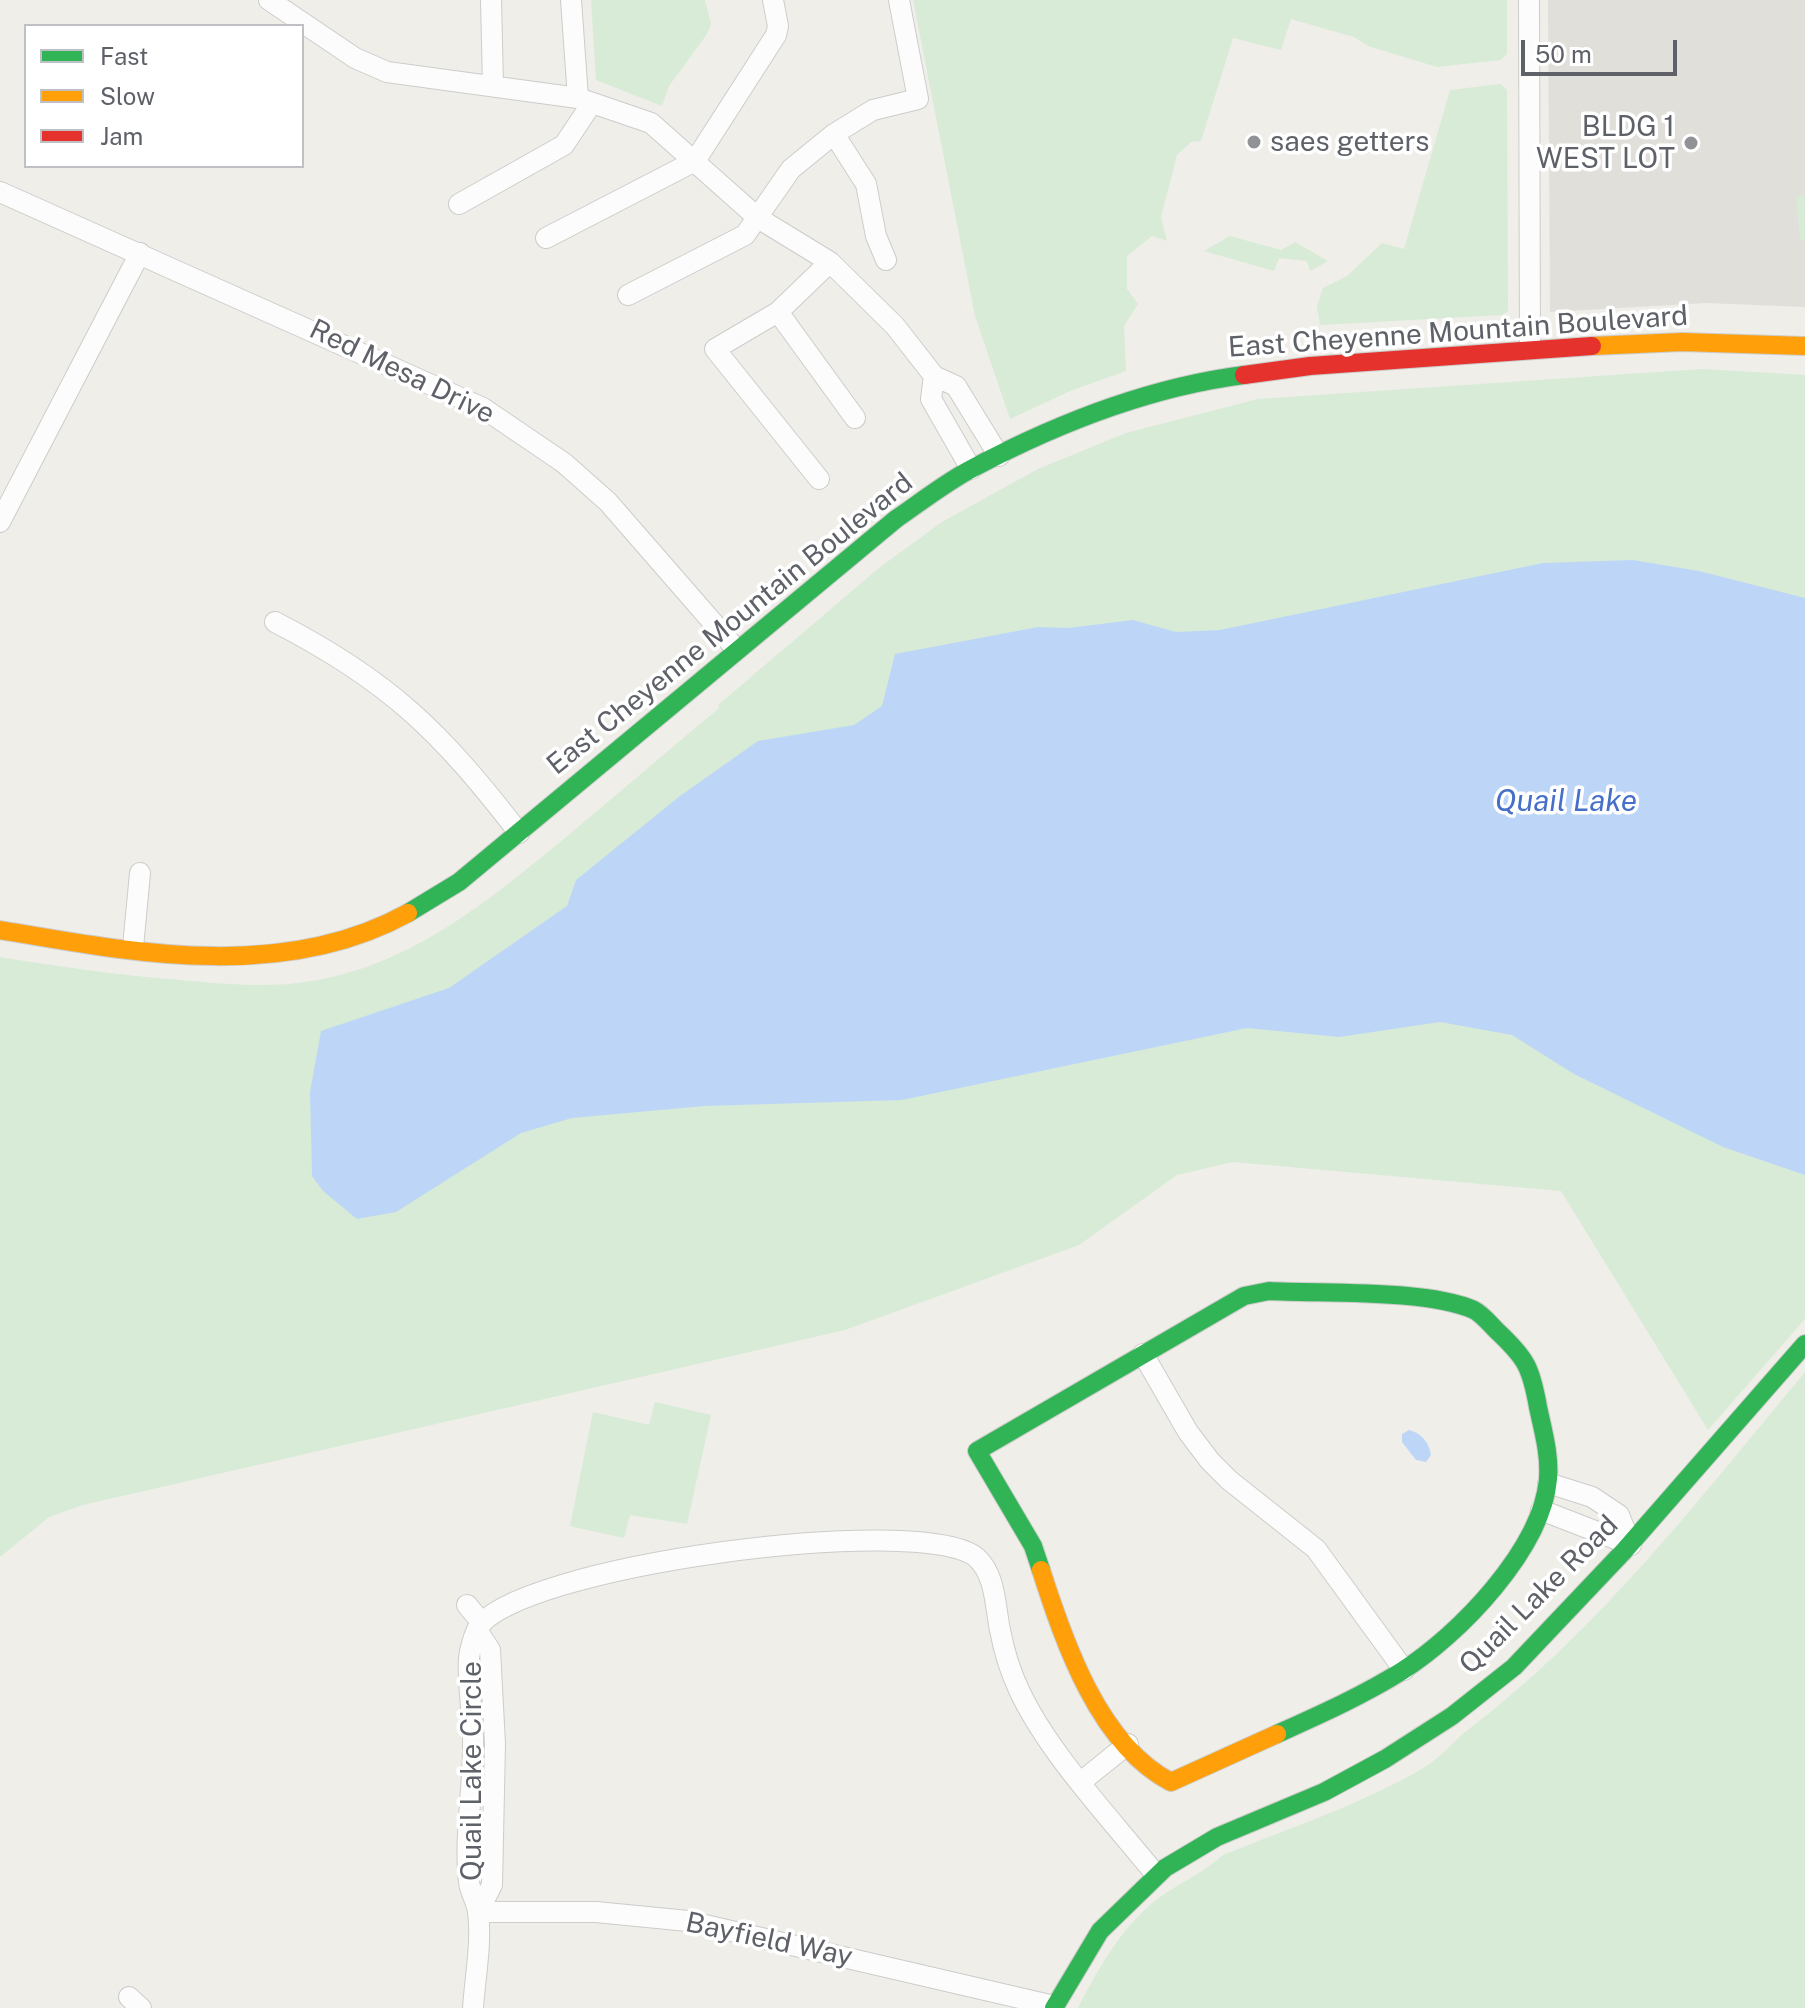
<!DOCTYPE html>
<style>
body{margin:0}
#map{position:relative;width:1805px;height:2008px;overflow:hidden;background:#efeee9;font-family:"Public Sans",sans-serif}
canvas{display:block}
.legend{position:absolute;left:24px;top:24px;width:280px;height:144px;box-sizing:border-box;background:#fff;border:2px solid #bfc0c3;margin:0;padding:10px 14px;list-style:none;font-size:24px;color:#5e6168}
.legend li{display:flex;align-items:center;gap:16px;height:40px}
.legend b{width:40px;border:2px solid #bfc0c3}
.scale{position:absolute;left:1521px;top:40px;width:156px;height:36px;box-sizing:border-box;border:4px solid #5e6168;border-top:0;padding-left:10px;font-size:24px;line-height:28px;white-space:nowrap;color:#5e6168;-webkit-text-stroke:6px #fff;paint-order:stroke}
</style>
<div id="map">
<canvas width="1805" height="2008"></canvas>
<ul class="legend">
<li><b style="height:10px;background:#30b455"></b>Fast</li>
<li><b style="height:10px;background:#ff9f0a"></b>Slow</li>
<li><b style="height:10px;background:#e5322d"></b>Jam</li>
</ul>
<div class="scale">50 m</div>
</div>
<script>
const c = document.querySelector('canvas').getContext('2d');
c.lineJoin = 'round';
function paint(path, color) {
  c.fillStyle = color;
  c.fill(path, 'evenodd');
}
function strokePath(path, color, width, dash) {
  c.strokeStyle = color;
  c.lineWidth = width;
  c.lineCap = dash ? 'butt' : 'round';
  c.setLineDash(dash || []);
  c.stroke(path);
}
function drawText(font, color, halo, rows, align = 'center') {
  c.font = font + ' "Public Sans",sans-serif';
  c.lineWidth = 7;
  c.setLineDash([]);
  c.textBaseline = 'middle';
  c.strokeStyle = halo;
  c.fillStyle = color;
  for (const [text, x, y, turn = 0] of rows) {
    c.save();
    c.translate(x, y);
    c.rotate((+turn || 0) * Math.PI / 180);
    c.textAlign = isNaN(turn) ? turn : align;
    if (halo) c.strokeText(text, 0, 0);
    c.fillText(text, 0, 0);
    c.restore();
  }
}
const industrial = new Path2D(`
 M1548,0H1805V307L1706,303L1550,312Z`);
const green = new Path2D(`
 M591,0H705L711,24L707,34L669,86L662,106L596,80Z
 M913,0H1507V54L1501,60L1437,67L1368,46L1354,37L1291,19L1281,50L1233,38L1201,141L1191,142L1177,155L1161,217L1167,241L1152,236L1127,256V289L1138,304L1124,326L1126,371L1070,391L1010,419L975,316Z
 M1501,84L1507,90L1508,311L1502,315L1320,325L1317,306L1323,288L1347,276L1382,243L1404,249L1450,90Z
 M1805,195V242L1800,238L1796,198Z
 M1230,236L1281,250L1295,242L1328,261L1310,271L1307,261L1279,258L1274,271L1204,251Z
 M1702,369L1805,375V1319L1708,1430L1561,1191L1233,1162L1177,1175L1079,1245L845,1330L83,1505L49,1517L0,1557V957C60,967 119,975 180,980C227,984 271,989 318,980C419,961 494,896 571,833C620,791 670,750 719,708L718,705L879,568L942,522L1038,469L1126,433L1258,399Z
 M1805,1372V2008H1078C1099,1967 1126,1919 1166,1893C1186,1880 1205,1871 1223,1855C1288,1829 1370,1801 1428,1765C1443,1755 1455,1740 1469,1729C1600,1629 1700,1498 1805,1372Z
 M655,1402L711,1415L687,1524L630,1515L624,1538L570,1526L593,1412L649,1425Z`);
const water = new Path2D(`
 M1633,560L1699,571L1805,598V1175L1723,1147L1574,1074L1512,1035L1440,1022L1339,1037L1247,1028L902,1100L704,1106L572,1118L521,1133L396,1212L357,1219L323,1191L312,1176L310,1092L321,1031L449,988L567,906L576,880L680,796L758,741L854,725L882,706L895,654L1038,627L1068,628L1133,620L1176,632L1220,630L1543,563Z
 M1409,1430C1421,1433 1429,1442 1431,1455L1426,1462L1416,1460L1402,1442V1434Z`);
const street = new Path2D(`
 M269,0L355,58L387,72L578,98L651,123L758,218L830,262L895,326L934,376L956,386L999,456
 M491,0L493,85
 M571,0L578,98
 M1529,0L1530,349
 M834,134L866,184L876,236L886,260
 M0,192L483,408L564,463L608,502L736,649
 M459,204L564,145L592,103
 M546,238L695,161L776,35L778,26L773,0
 M628,295L745,235L791,169L834,134L873,110L918,99L899,0
 M778,312L855,418
 M934,376L931,399L971,469
 M819,479L715,349L778,312L830,262
 M0,522L140,253
 M275,622C390,681 441,732 519,833
 M133,947L140,873
 M1143,1354L1188,1432L1210,1461L1229,1480L1316,1549L1404,1670
 M1548,1483L1592,1497L1619,1515L1631,1545
 M1541,1510L1631,1545
 M467,1605L482,1623
 M477,1630L490,1650L495,1744L492,1885L478,1912
 M1082,1781L1128,1744
 M478,1912H596L688,1921L1054,2006
 M129,1997L141,2008
 M473,2008C475,1978 482,1942 478,1912C477,1902 470,1892 469,1882C464,1842 473,1789 473,1747C474,1718 467,1687 469,1658C470,1649 474,1635 478,1628C513,1567 923,1511 977,1558C996,1576 995,1606 1000,1630C1004,1651 1010,1671 1019,1690C1048,1753 1112,1820 1156,1875`);
const fast = new Path2D(`
 M408,913L459,882L896,519C921,502 946,482 973,468C1056,424 1150,387 1244,375
 M1269,1291C1323,1294 1427,1289 1474,1310C1482,1314 1490,1324 1496,1330C1526,1358 1531,1367 1538,1407C1543,1431 1550,1454 1548,1479C1542,1549 1459,1635 1402,1671C1362,1696 1319,1715 1277,1734
 M1041,1570L1033,1546L977,1451L1244,1296L1269,1291
 M1054,2008L1100,1931L1165,1868L1217,1837L1324,1792L1385,1759L1452,1716L1514,1667L1624,1551L1805,1344`);
const slow = new Path2D(`
 M1592,346L1682,342L1805,346
 M0,930C134,953 283,982 408,913
 M1041,1570C1064,1642 1099,1745 1171,1782L1277,1734`);
const jam = new Path2D(`
 M1244,375L1310,366L1592,346`);
const markers = [
 [1254,142,8,"#919295"],
 [1691,143,8,"#919295"]
];
const poiNames = [
 ["BLDG 1",1675,127],
 ["WEST LOT",1675,159],
 ["saes getters",1270,142,"left"]
];
const streetNames = [
 ["East Cheyenne Mountain Boulevard",1458,332,-4],
 ["Red Mesa Drive",402,372,26],
 ["East Cheyenne Mountain Boulevard",730,624,-39],
 ["Quail Lake Road",1539,1595,-45],
 ["Quail Lake Circle",472,1771,-90],
 ["Bayfield Way",769,1940,12]
];
const waterNames = [
 ["Quail Lake",1566,802]
];
paint(industrial, '#e0dfda');
paint(green, '#d7ebd7');
paint(water, '#bdd6f8');
strokePath(street, '#cccccb', 22);
strokePath(fast, '#cbcccb', 20);
strokePath(slow, '#cbcccb', 20);
strokePath(jam, '#cbcccb', 20);
strokePath(street, '#fdfcfc', 20);
strokePath(fast, '#30b455', 18);
strokePath(slow, '#ff9f0a', 18);
strokePath(jam, '#e5322d', 18);
for (const [x, y, r, color] of markers) {
  const dot = new Path2D();
  dot.arc(x, y, r, 0, 2 * Math.PI);
  c.fillStyle = color;
  c.fill(dot);
  strokePath(dot, '#fff', 3);
}
drawText('28px', '#5e6168', '#fff', poiNames, 'right');
drawText('28px', '#5e6168', '#fff', streetNames);
drawText('italic 30px', '#456fc9', '#fff', waterNames);
</script>
